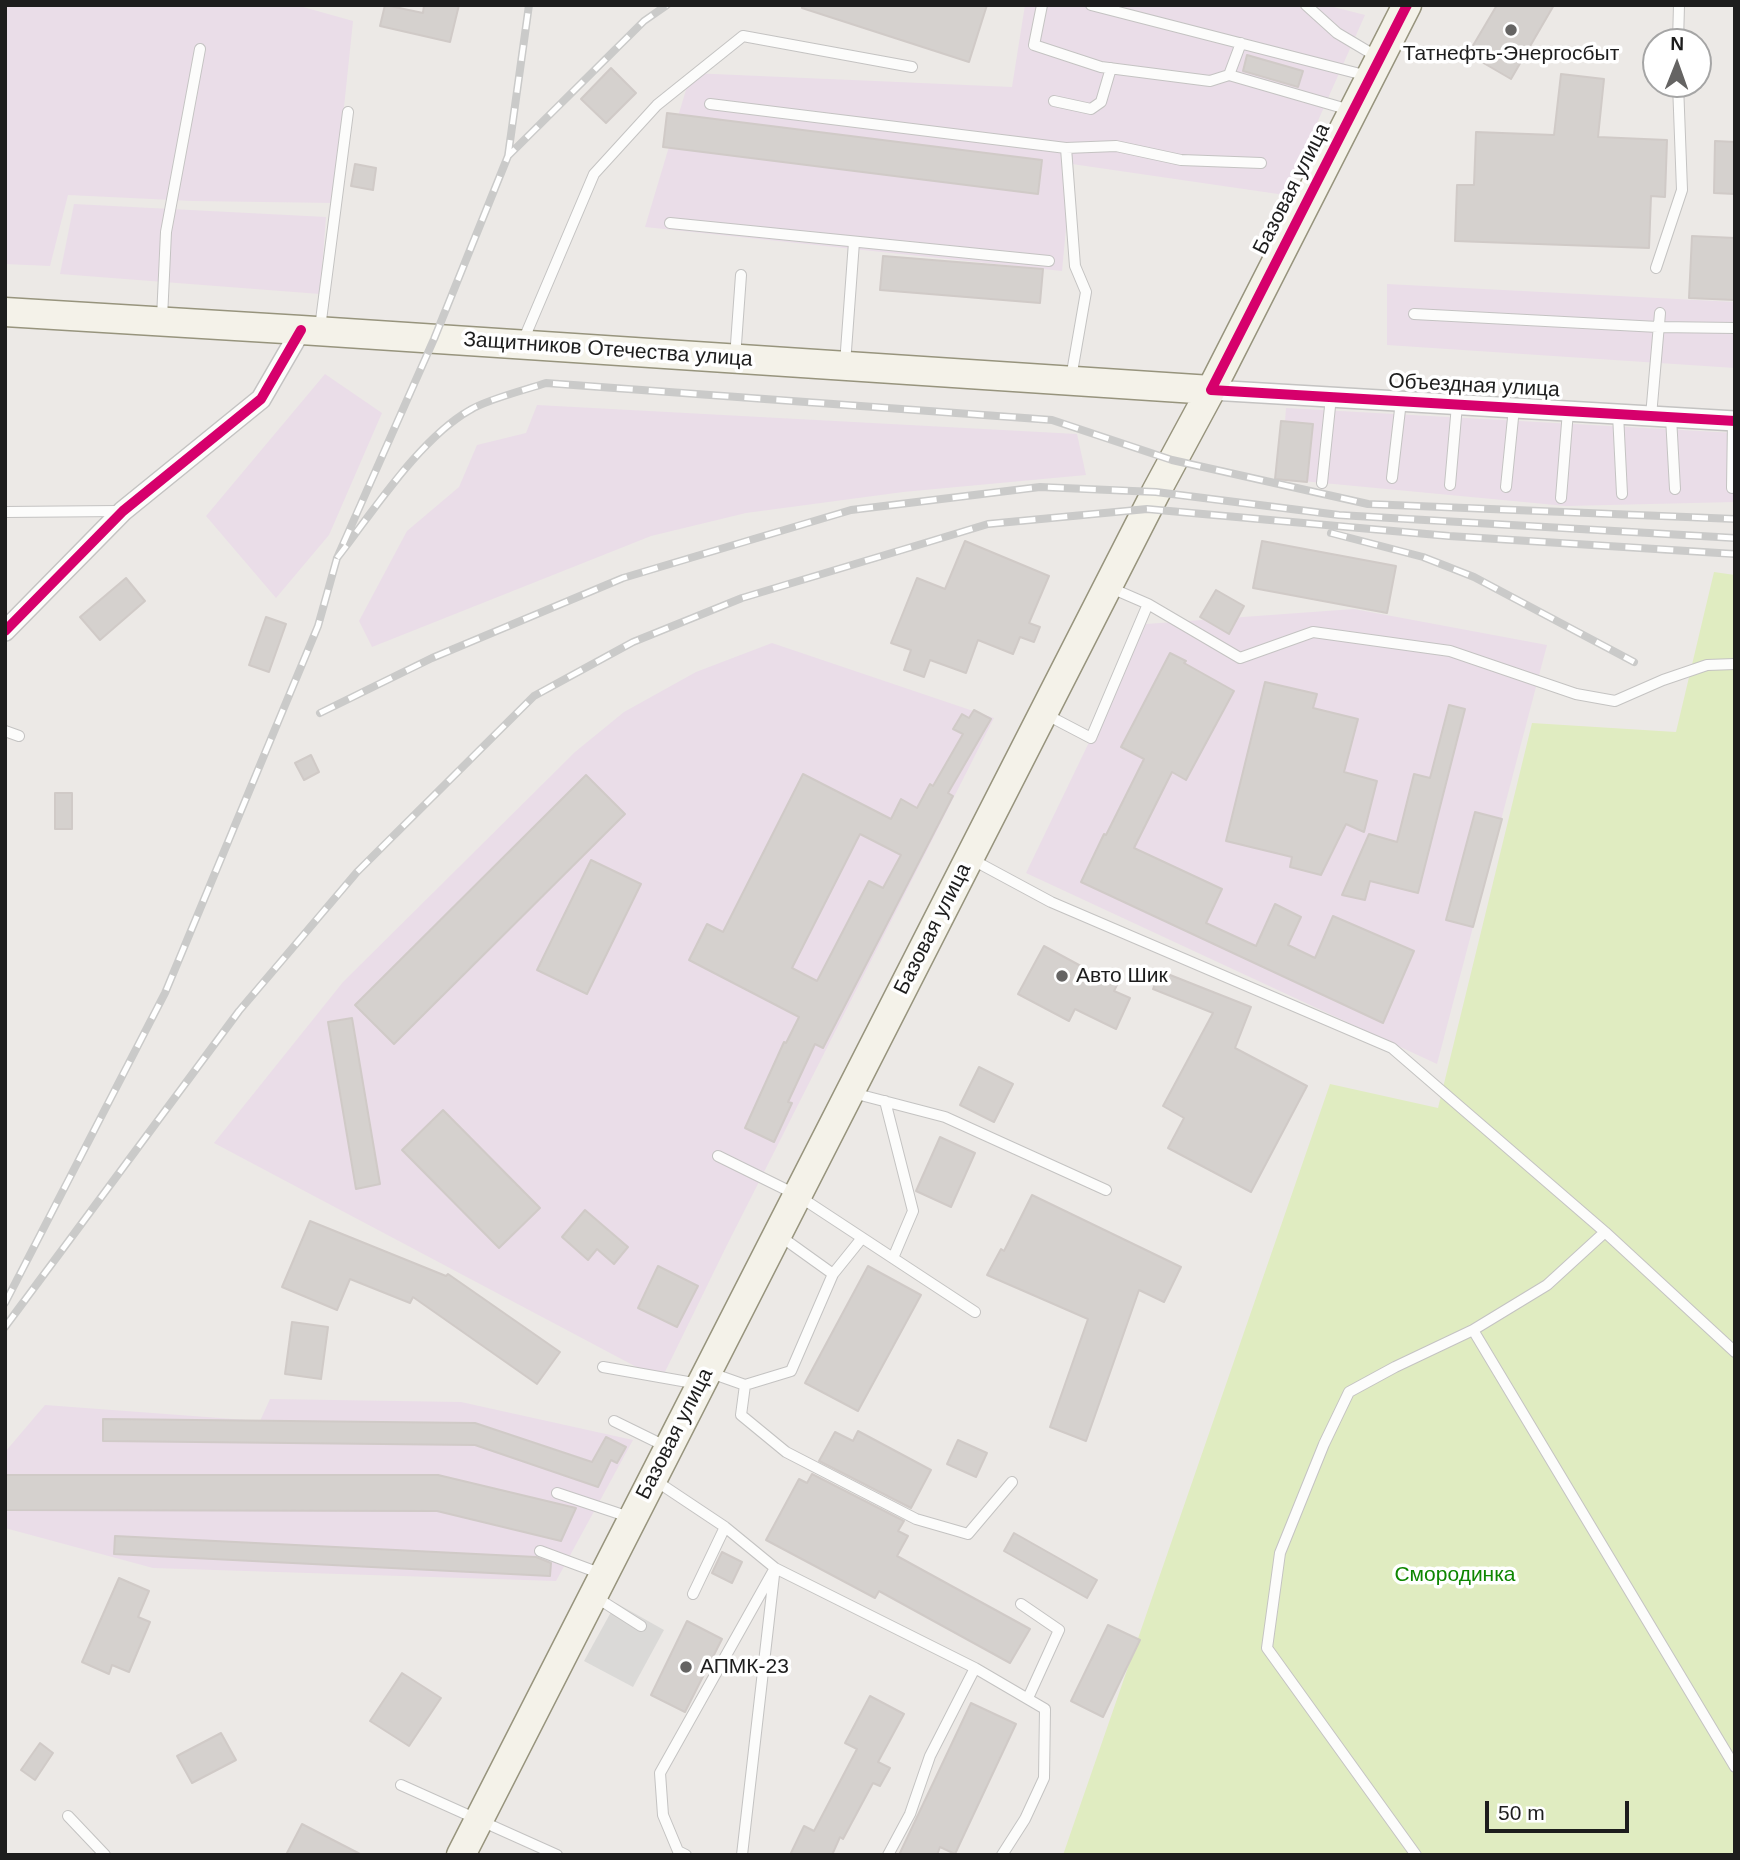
<!DOCTYPE html>
<meta charset="utf-8">
<style>
body{margin:0}
#map{position:relative;width:1740px;height:1860px;overflow:hidden;background:#ece9e6;font-family:Helvetica,sans-serif}
canvas{display:block}
.frame{position:absolute;inset:0;border:7px solid #1d1d1d;pointer-events:none}
.north{position:absolute;left:1642px;top:28px;width:70px;height:70px;box-sizing:border-box;background:#fff;border:2px solid #a5a5a5;border-radius:50%;rotate:1deg;font-size:19px;font-weight:700;line-height:28px;text-align:center;color:#1d1d1d}
.north::after{content:'';display:block;margin:auto;width:24px;height:32px;background:#656463;clip-path:polygon(50% 0,100% 100%,50% 72%,0 100%)}
.scale{position:absolute;left:1485px;top:1801px;width:144px;height:32px;box-sizing:border-box;border:4px solid #1d1d1d;border-top:0;padding-left:9px;font-size:21px;line-height:24px;white-space:nowrap;color:#1d1d1d;-webkit-text-stroke:5px #fff;paint-order:stroke}
</style>
<div id="map">
<canvas width="1740" height="1860"></canvas>
<div class="frame"></div>
<div class="north">N</div>
<div class="scale">50 m</div>
</div>
<script>
const c = document.querySelector('canvas').getContext('2d');
c.lineJoin = 'round';
function paint(path, color) {
  c.fillStyle = color;
  c.fill(path, 'evenodd');
}
function strokePath(path, color, width, dash) {
  c.strokeStyle = color;
  c.lineWidth = width;
  c.lineCap = dash ? 'butt' : 'round';
  c.setLineDash(dash || []);
  c.stroke(path);
}
function drawText(font, color, halo, rows, align = 'center') {
  c.font = font + ' Helvetica,sans-serif';
  c.lineWidth = 7;
  c.setLineDash([]);
  c.textBaseline = 'middle';
  c.strokeStyle = halo;
  c.fillStyle = color;
  for (const [text, x, y, turn = 0] of rows) {
    c.save();
    c.translate(x, y);
    c.rotate((+turn || 0) * Math.PI / 180);
    c.textAlign = isNaN(turn) ? turn : align;
    if (halo) c.strokeText(text, 0, 0);
    c.fillText(text, 0, 0);
    c.restore();
  }
}
const industrial = new Path2D(`
 M5,5H296L353,21L334,203L193,201L68,195L50,266L5,264Z
 M1025,5H1326L1365,15L1285,195L1072,164L1062,271L645,227L691,73L1012,87Z
 M74,204L326,217L320,294L60,274Z
 M1387,284L1735,302V368L1387,345Z
 M325,374L382,413L329,535L276,598L206,516Z
 M537,405L1077,434L1086,475L903,492L746,513L651,536L372,647L359,621L407,531L459,487L477,445L526,433Z
 M1286,408L1735,433V502L1566,506L1281,479Z
 M1354,609L1547,645L1437,1064L1026,873L1146,624Z
 M772,643L994,718L727,1245L661,1380L214,1143L343,982L575,752L624,712L696,672Z
 M270,1399L461,1402L633,1440L556,1581L153,1568L5,1528V1452L45,1405L260,1421Z`);
const grass = new Path2D(`
 M1714,572L1735,575V1855H1063L1330,1084L1438,1108L1532,723L1676,732Z`);
const parking = new Path2D(`
 M616,1603L664,1630L633,1687L584,1661Z`);
const building = new Path2D(`
 M385,5L423,13L424,5H459L450,42L380,26Z
 M802,5H987L969,62L802,8Z
 M1497,5H1554L1511,79L1468,54Z
 M1247,55L1303,71L1298,87L1243,71Z
 M611,68L636,93L606,123L581,99Z
 M1561,74L1604,79L1598,137L1667,140L1665,197L1651,196L1649,248L1455,241L1457,185H1474L1476,132L1554,135Z
 M667,113L1042,160L1038,194L663,147Z
 M1715,141L1735,142V194L1714,193Z
 M355,164L376,168L373,190L351,186Z
 M1692,236L1735,238V300L1689,298Z
 M883,256L1043,269L1040,303L880,290Z
 M1281,421L1313,424L1307,482L1275,479Z
 M965,541L1049,576L1029,623L1040,627L1034,642L1020,637L1013,654L978,640L966,673L930,660L924,677L904,670L911,650L891,643L917,578L945,589Z
 M1262,541L1396,566L1387,613L1253,588Z
 M126,578L145,601L100,640L80,617Z
 M1216,590L1244,606L1229,634L1200,617Z
 M266,617L286,624L269,672L249,665Z
 M1170,653L1186,661L1184,663L1234,691L1186,780L1172,772L1134,848L1222,889L1206,923L1256,946L1275,904L1301,917L1288,945L1315,958L1333,916L1414,951L1383,1023L1081,882L1104,834L1106,835L1144,759L1121,747Z
 M1265,682L1317,694L1313,708L1358,719L1344,772L1377,781L1364,832L1346,824L1321,875L1290,867L1292,857L1226,841Z
 M1449,705L1465,709L1418,893L1370,881L1365,900L1342,895L1369,834L1397,842L1414,774L1430,778Z
 M974,710L991,719L948,793L953,796L823,1048L815,1044L788,1102L792,1103L774,1142L745,1128L784,1042L786,1043L799,1017L689,960L707,924L723,932L803,774L891,819L901,799L917,808L930,784L933,786L963,734L953,729L962,714L969,718ZM860,834L901,855L883,888L869,881L817,981L792,968Z
 M311,755L319,772L304,780L295,763Z
 M586,775L625,814L394,1044L355,1005Z
 M55,793H72V829H55Z
 M1475,812L1502,819L1473,927L1446,920Z
 M591,860L641,884L587,994L537,970Z
 M1044,946L1103,978L1106,970L1121,977L1114,991L1130,998L1116,1029L1075,1009L1069,1021L1018,994Z
 M1160,971L1251,1007L1235,1048L1307,1086L1251,1192L1168,1148L1184,1118L1163,1106L1213,1013L1153,989Z
 M352,1018L380,1184L356,1189L328,1022Z
 M979,1067L1013,1084L994,1122L960,1105Z
 M443,1110L540,1208L499,1248L402,1150Z
 M940,1137L975,1153L951,1207L916,1191Z
 M1032,1195L1181,1267L1164,1302L1139,1290L1086,1441L1050,1427L1088,1319L987,1275L1001,1249L1004,1251Z
 M585,1210L628,1247L614,1264L597,1249L588,1260L562,1237Z
 M310,1221L446,1276L448,1274L560,1352L537,1384L413,1297L410,1303L350,1279L337,1310L282,1287Z
 M658,1266L698,1286L677,1327L638,1308Z
 M868,1266L921,1295L858,1411L805,1383Z
 M292,1322L328,1327L321,1379L285,1374Z
 M103,1419L475,1423L592,1462L606,1437L626,1447L617,1463L611,1460L598,1487L475,1445L103,1441Z
 M858,1431L931,1470L911,1508L819,1461L835,1432L853,1441Z
 M958,1440L987,1453L976,1477L947,1464Z
 M812,1474L904,1521L898,1531L908,1536L897,1556L1030,1629L1010,1663L879,1591L875,1598L766,1540L799,1479L807,1483Z
 M5,1475H438L576,1508L561,1541L437,1511L5,1510Z
 M1014,1533L1097,1580L1087,1598L1004,1551Z
 M115,1536L536,1557L551,1563L550,1576L114,1554Z
 M722,1552L742,1562L732,1583L712,1573Z
 M119,1578L149,1591L138,1617L150,1622L129,1672L112,1665L109,1674L82,1662Z
 M687,1621L722,1639L685,1712L651,1695Z
 M1108,1625L1140,1640L1103,1717L1071,1701Z
 M402,1673L441,1698L409,1746L370,1721Z
 M870,1696L904,1714L878,1762L890,1768L880,1786L873,1783L843,1839L840,1837L832,1855H790L804,1826L814,1831L857,1749L845,1743Z
 M971,1703L1016,1724L955,1854L940,1847L937,1855H899Z
 M221,1733L236,1760L192,1783L177,1756Z
 M40,1743L53,1753L35,1780L21,1770Z
 M302,1824L362,1855H286Z`);
const lane = new Path2D(`
 M1042,5L1034,45L1101,67L1210,81L1229,75L1350,110
 M1091,5L1368,76
 M1306,5L1337,33L1379,58
 M1678,42L1679,5
 M1229,75L1241,43
 M1054,101L1091,109L1101,102L1111,68
 M710,104L1066,148L1116,146L1181,160L1261,163
 M1066,148L1075,266L1086,292L1071,378
 M670,223L1049,261
 M1656,268L1682,190L1678,84
 M1414,314L1658,327L1735,328
 M162,318L166,232L200,49
 M320,328L348,112
 M523,341L594,174L657,105L743,36L912,67
 M735,358L741,275
 M845,364L854,242
 M1618,414L1622,494
 M1651,416L1660,313
 M1671,417L1675,489
 M1392,478L1401,401
 M1322,483L1331,397
 M1450,485L1457,405
 M1506,487L1514,408
 M1732,488L1733,421
 M1561,498L1568,411
 M5,512L120,511
 M1111,588L1148,604L1240,658L1313,632L1450,651L1576,694L1615,701L1663,680L1707,665L1735,664
 M1047,715L1091,738L1148,604
 M5,731L19,736
 M973,860L1051,902L1392,1048L1605,1232L1735,1352
 M853,1093L945,1117L1106,1190
 M885,1101L913,1211L893,1258
 M718,1156L797,1195L975,1312
 M833,1274L862,1238
 M1473,1330L1735,1767
 M603,1367L699,1384
 M711,1373L745,1385L791,1371L833,1274L780,1236
 M745,1385L741,1415L786,1452L916,1519L968,1534L1012,1482
 M614,1421L667,1447
 M656,1481L725,1527L775,1568L975,1668L1045,1709L1044,1778L1025,1819L1002,1855
 M557,1493L629,1517
 M540,1551L602,1574
 M693,1594L725,1527
 M594,1596L641,1626
 M1021,1604L1059,1630L1028,1698
 M401,1785L557,1855
 M68,1816L105,1855
 M686,1855L678,1851L663,1815L660,1773L775,1568
 M742,1855L774,1575
 M888,1855L910,1814L930,1756L975,1668
 M1416,1855L1267,1648L1280,1553L1324,1444L1349,1392L1395,1367L1473,1330L1547,1285L1605,1232`);
const street = new Path2D(`
 M1211,390L1735,421
 M5,631L123,511L261,399L301,330`);
const secondary = new Path2D(`
 M5,312L301,330L1211,390
 M461,1855L1156,492L1211,390L1407,5`);
const rail = new Path2D(`
 M508,156L529,5
 M1331,533L1423,557L1474,577L1634,662
 M337,558C373,512 419,439 470,410C488,399 525,390 546,383L1052,420L1172,460L1368,504L1735,519
 M320,713L432,658L623,578L851,510L1040,487L1156,492L1339,515L1735,538
 M5,1303L165,993L318,626L337,558L434,339L508,156L644,21L667,5
 M5,1327L239,1011L357,872L534,696L633,642L742,598L988,524L1147,509L1449,536L1735,554`);
const cycleway = new Path2D(`
 M1407,5L1211,390L1735,421
 M5,631L123,511L261,399L301,330`);
const markers = [
 [1511,30,7,"#656463"],
 [1062,976,7,"#656463"],
 [686,1667,7,"#656463"]
];
const poiNames = [
 ["Татнефть-Энергосбыт",1511,54,"center"],
 ["Авто Шик",1076,976],
 ["АПМК-23",700,1667]
];
const streetNames = [
 ["Базовая улица",1292,189,-63],
 ["Защитников Отечества улица",608,350,4],
 ["Объездная улица",1474,386,3],
 ["Базовая улица",933,929,-63],
 ["Базовая улица",675,1434,-63]
];
const parkNames = [
 ["Смородинка",1455,1575]
];
paint(industrial, '#eadde8');
paint(grass, '#e0ecc1');
paint(parking, '#dad9d7');
paint(building, '#d5d1ce');
strokePath(building, '#d0cac7', 2);
strokePath(lane, '#c4c3c2', 12);
strokePath(street, '#c4c3c2', 22);
strokePath(secondary, '#97947d', 31);
strokePath(lane, '#fcfcfb', 10);
strokePath(street, '#fcfcfb', 19);
strokePath(secondary, '#f4f2e9', 28);
strokePath(rail, '#cacac9', 8);
strokePath(rail, '#fff', 5, [16]);
strokePath(cycleway, '#d6006c', 10);
for (const [x, y, r, color] of markers) {
  const dot = new Path2D();
  dot.arc(x, y, r, 0, 2 * Math.PI);
  c.fillStyle = color;
  c.fill(dot);
  strokePath(dot, '#fff', 2.5);
}
drawText('21px', '#1d1d1d', '#fff', poiNames, 'left');
drawText('21px', '#1d1d1d', '#fff', streetNames);
drawText('21px', '#0e8601', '#fff', parkNames);
</script>
